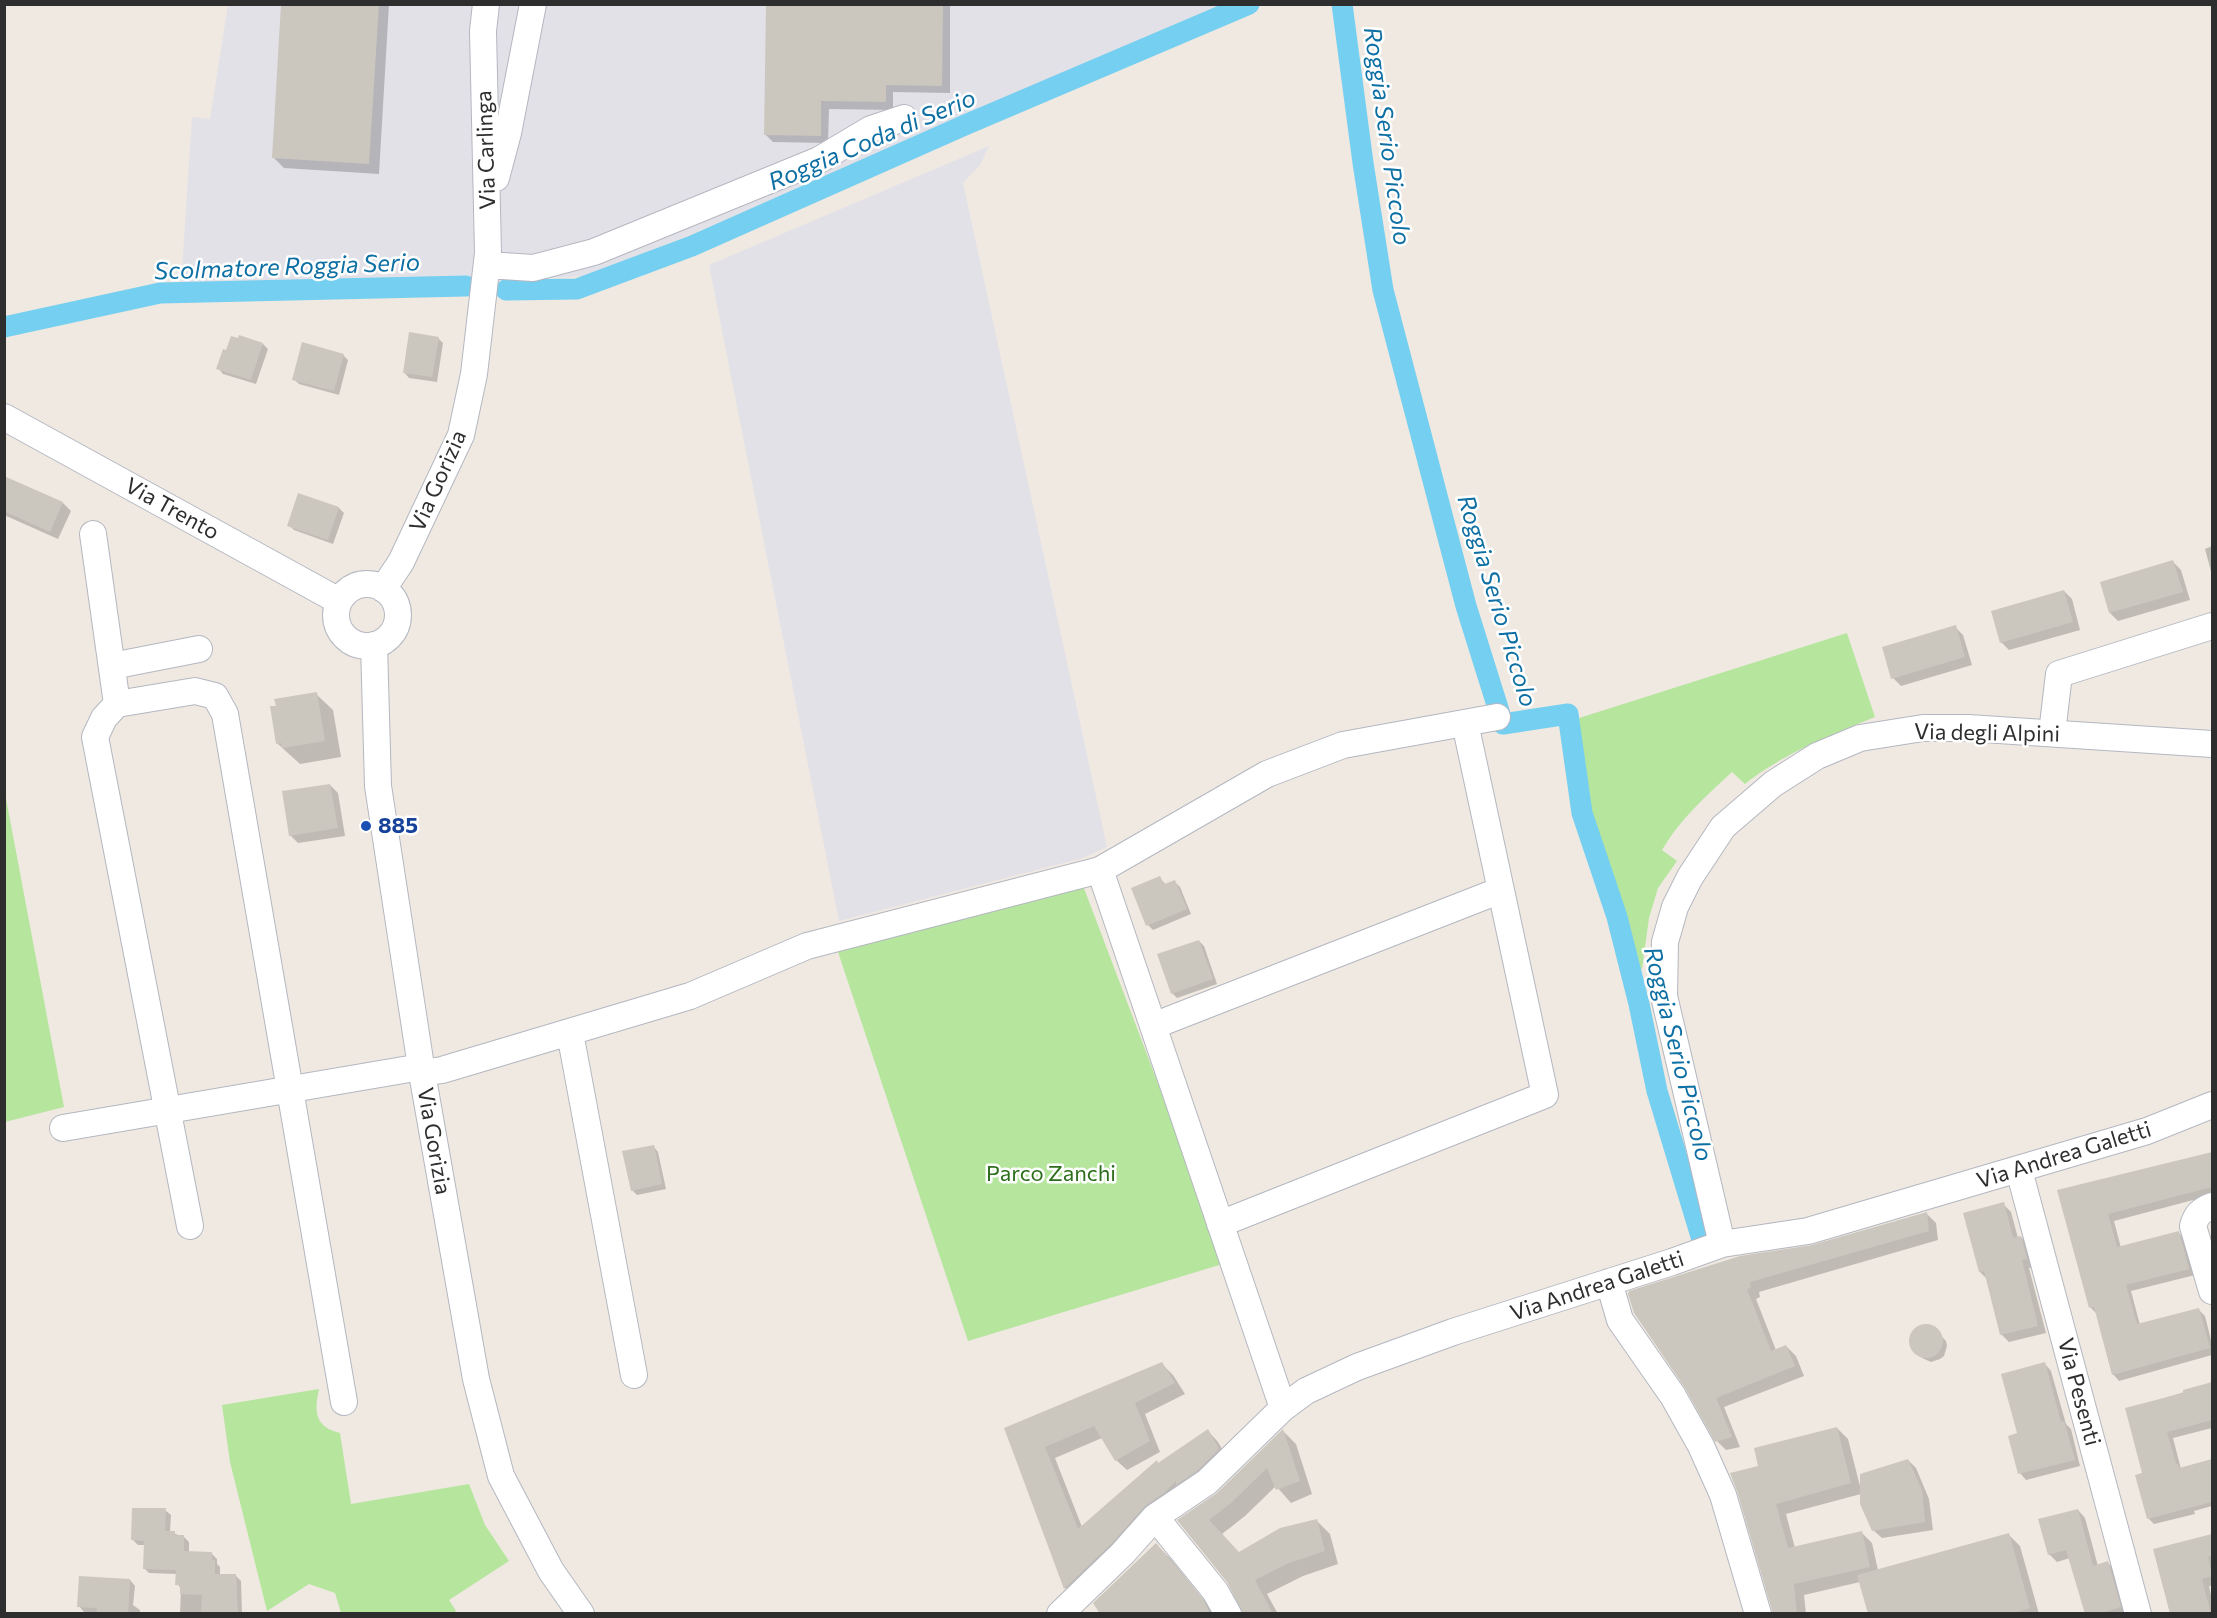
<!DOCTYPE html>
<style>
body{margin:0}
#map{position:relative;width:2217px;height:1618px;overflow:hidden;background:#efe9e1;font-family:Commissioner,sans-serif}
canvas{display:block}
.frame{position:absolute;inset:0;border:6px solid #2e2e2e;pointer-events:none}
</style>
<div id="map">
<canvas width="2217" height="1618"></canvas>
<div class="frame"></div>
</div>
<script>
const c = document.querySelector('canvas').getContext('2d');
c.lineJoin = 'round';
function paint(path, color) {
  c.fillStyle = color;
  c.fill(path, 'evenodd');
}
function strokePath(path, color, width, dash) {
  c.strokeStyle = color;
  c.lineWidth = width;
  c.lineCap = dash ? 'butt' : 'round';
  c.setLineDash(dash || []);
  c.stroke(path);
}
function drawText(font, color, halo, rows, align = 'center') {
  c.font = font + ' Commissioner,sans-serif';
  c.lineWidth = 5;
  c.setLineDash([]);
  c.textBaseline = 'middle';
  c.strokeStyle = halo;
  c.fillStyle = color;
  for (const [text, x, y, turn = 0] of rows) {
    c.save();
    c.translate(x, y);
    c.rotate((+turn || 0) * Math.PI / 180);
    c.textAlign = isNaN(turn) ? turn : align;
    if (halo) c.strokeText(text, 0, 0);
    c.fillText(text, 0, 0);
    c.restore();
  }
}
const industrial = new Path2D(`
 M491,4L1219,5L685,237L584,276L494,282Z
 M228,5H474L469,30L478,231L476,279L181,285L192,117L210,119Z
 M989,146L980,165L963,183L1107,847L1083,858L839,921L709,265Z`);
const green = new Path2D(`
 M1847,633L1875,717C1829,736 1784,753 1745,784L1732,772C1706,796 1680,819 1662,850L1677,861L1658,888L1649,918L1642,969L1634,967L1623,913L1589,815L1576,719Z
 M5,793L64,1107L5,1122H4Z
 M1082,883L1226,1263L968,1341L837,949Z
 M319,1389C314,1412 315,1427 340,1433L351,1504L469,1484L485,1525L509,1561L449,1600L456,1611L452,1614L341,1613L335,1593L309,1584L267,1611L230,1462L222,1405Z`);
const shadow = new Path2D(`
 M282,4H389L379,174L284,168L273,157Z
 M767,4H950V93L893,92V110L829,109L828,143L773,142L765,134Z
 M438,338L443,343L437,382L409,378L404,372Z
 M263,344L268,349L256,384L223,374L218,368Z
 M343,355L348,360L339,395L299,384L294,379Z
 M4,477L63,503L71,511L58,539L4,515Z
 M299,494L339,508L344,513L333,544L294,530L289,525Z
 M2212,546V575L2205,549Z
 M2173,562L2181,570L2190,600L2118,621L2110,613L2102,583Z
 M2064,591L2072,599L2080,630L2009,650L2001,642Z
 M1955,627L1963,635L1972,665L1901,686L1893,678Z
 M316,694L333,710L341,757L300,764L278,744Z
 M330,785L338,793L345,836L298,843L290,835Z
 M1160,878L1166,885L1175,882L1180,887L1191,914L1153,930L1148,925Z
 M1199,941L1204,946L1217,984L1177,998L1172,993Z
 M653,1146L658,1152L666,1189L637,1195L632,1190Z
 M2212,1153V1195L2114,1221L2121,1248L2178,1232L2185,1239L2195,1275L2131,1291L2140,1325L2199,1310L2205,1316L2212,1344V1355L2119,1381L2113,1374L2097,1314L2091,1308L2059,1191Z
 M2003,1204L2011,1212L2018,1238L2021,1237L2029,1245L2034,1267L2029,1268L2046,1333L2009,1342L2001,1334L1988,1280L1980,1272Z
 M1926,1213L1936,1223L1938,1240L1759,1292L1760,1297L1756,1299L1776,1350L1786,1346L1796,1356L1804,1376L1724,1407L1740,1447L1726,1450L1717,1441L1687,1387L1635,1313L1813,1247Z
 M1923,1325L1933,1327L1946,1341L1947,1346L1944,1356L1940,1359L1931,1362L1922,1358L1911,1344L1912,1334Z
 M1162,1364L1173,1375L1185,1394L1145,1414L1160,1452L1127,1470L1116,1460L1102,1438L1055,1458L1082,1527L1159,1464L1208,1431L1218,1442L1229,1461L1076,1599L1065,1588L1006,1428Z
 M2045,1364L2051,1371L2066,1424L2071,1429L2080,1466L2026,1480L2020,1473L2019,1435Z
 M2212,1384V1428L2173,1438L2181,1469L2212,1461V1506L2194,1511L2195,1514L2154,1524L2148,1518L2144,1474L2127,1409Z
 M1837,1428L1848,1439L1861,1490L1908,1460L1916,1468L1929,1499L1933,1530L1882,1538L1873,1530L1861,1494L1786,1514L1795,1548L1862,1533L1872,1543L1878,1570L2009,1535L2020,1546L2039,1614H1869L1860,1582L1804,1595L1806,1614H1774L1760,1467Z
 M1283,1431L1296,1444L1312,1494L1291,1503L1276,1486L1245,1516L1222,1534L1239,1553L1316,1520L1330,1534L1338,1564L1303,1576L1267,1594L1278,1614H1244L1228,1581L1179,1521L1218,1494Z
 M165,1510L171,1515L170,1532L184,1537L189,1542V1553L212,1554L217,1559V1564L220,1567V1575L236,1576L241,1581L242,1614H180L181,1588L177,1584V1574L149,1573L144,1568L145,1545H138L133,1540Z
 M2078,1510L2085,1518L2098,1566L2108,1563L2115,1570L2128,1614H2086L2070,1558L2057,1562L2049,1554Z
 M1156,1545L1170,1558L1215,1614H1145Z
 M2210,1546L2212,1555V1586H2209L2212,1600V1614H2172Z
 M130,1580L135,1586L133,1605L140,1610V1614H98L84,1612L79,1606Z`);
const canal = new Path2D(`
 M1342,4L1363,163L1383,290L1466,606L1503,724L1568,714L1582,813L1617,917L1639,1004L1657,1091L1703,1243
 M506,290L577,289L692,246L965,125L1249,4
 M4,327L160,293L466,286`);
const building = new Path2D(`
 M281,4H379L369,164L272,158Z
 M766,4H943L942,86L886,85V102L821,101V136L764,135Z
 M409,332L439,337L432,377L403,373Z
 M239,335L263,343L251,380L216,369L223,349L226,350L231,336L238,338Z
 M302,342L344,354L334,391L292,380Z
 M4,476L63,502L50,532L4,511Z
 M298,493L339,507L328,540L287,526Z
 M2173,560L2183,592L2109,613L2100,582Z
 M2064,590L2073,622L2000,643L1991,611Z
 M1956,625L1965,657L1891,679L1882,647Z
 M317,692L325,741L282,748L281,743L276,744L270,706H276L274,699Z
 M330,784L338,828L289,836L282,791Z
 M1160,876L1164,884L1175,880L1187,909L1146,926L1131,888Z
 M1199,940L1213,979L1171,994L1157,954Z
 M654,1145L662,1184L631,1191L622,1151Z
 M2212,1152V1187L2108,1214L2117,1247L2179,1231L2189,1269L2126,1285L2137,1324L2199,1308L2210,1348L2112,1375L2094,1307L2089,1308L2057,1190Z
 M2004,1202L2013,1238L2021,1236L2027,1259L2022,1260L2038,1326L2000,1335L1984,1271L1979,1272L1963,1213Z
 M1927,1212L1929,1231L1750,1282L1751,1288L1747,1289L1771,1351L1786,1345L1795,1366L1716,1398L1732,1437L1715,1442L1685,1388L1634,1313L1628,1294L1629,1291L1740,1256L1812,1245Z
 M1909 1341a17 17 0 1 1 34 0a17 17 0 1 1-34 0Z
 M1162,1362L1175,1383L1135,1403L1150,1441L1115,1461L1094,1426L1045,1447L1078,1529L1157,1460L1158,1463L1208,1429L1219,1449L1198,1470L1176,1485V1481L1164,1493L1145,1506L1112,1543L1064,1589L1004,1428Z
 M2045,1362L2061,1422L2064,1421L2075,1460L2018,1474L2008,1436L2017,1433L2001,1374Z
 M2212,1382V1420L2167,1432L2176,1464H2178L2179,1468L2212,1459V1502L2147,1519L2135,1475L2142,1473L2125,1408L2183,1393V1390Z
 M1837,1427L1851,1483L1776,1504L1788,1548L1862,1531L1870,1567L1794,1584L1797,1614H1773L1737,1491L1730,1473L1758,1466L1754,1448Z
 M1283,1429L1300,1481L1276,1490L1267,1468L1231,1503L1209,1520L1239,1552L1280,1528L1317,1519L1325,1551L1289,1563L1255,1580L1273,1614H1243L1227,1582L1177,1520L1217,1493Z
 M1908,1459L1922,1490L1925,1522L1872,1531L1860,1504V1474Z
 M132,1508H166L165,1531H175V1535H184V1551L212,1552V1560H215V1574H236L238,1614H201L202,1595L180,1594V1585H175L176,1570L143,1569L144,1541L131,1540Z
 M2078,1509L2093,1566L2108,1561L2121,1607L2099,1614H2085L2066,1550L2048,1555L2038,1519Z
 M2009,1533L2030,1608L2012,1614H1868L1857,1575Z
 M2212,1534V1556L2208,1557L2212,1576L2202,1579L2211,1614H2170L2153,1549Z
 M1156,1543L1203,1599L1210,1614H1100L1093,1603Z
 M79,1576L130,1579L128,1614H96L97,1608L77,1607Z`);
const minor = new Path2D(`
 M496,178L508,133L533,4
 M487,265L533,268L594,252L819,160L871,129L904,118
 M4,417L339,601
 M93,534L117,704
 M336 615a31 31 0 1 1 62 0a31 31 0 1 1-62 0Z
 M383,589L401,562L461,435L474,374L488,253L483,31L486,4
 M374,645L378,786L422,1073L476,1379L501,1476L551,1571L581,1614
 M112,666L199,649
 M2052,733L2059,674L2212,626
 M1100,870L1283,1408
 M1153,1026L1501,890
 M570,1033L634,1375
 M422,1073L442,1070L690,996L807,946L1100,870L1267,774L1343,745L1497,717
 M63,1128L421,1067
 M2019,1170L2138,1614
 M2212,1206C2201,1210 2196,1215 2193,1226L2212,1291
 M1220,1224L1545,1095L1465,723
 M190,1226L95,737L104,718L117,704L195,691L215,696L225,714L344,1402
 M1722,1244L1664,996L1665,942L1675,907L1690,877L1723,827L1773,784L1817,756L1860,738L1923,728H1968L2212,744
 M1609,1282L1620,1320L1673,1396L1701,1446L1723,1495L1758,1614
 M1155,1517L1215,1591L1228,1614
 M1060,1614L1123,1553L1155,1517L1207,1482L1283,1408L1306,1391L1357,1367L1453,1332L1672,1262L1722,1244L1808,1231L2147,1131L2212,1105`);
const markers = [
 [366,826,6,"#1a4fb4"]
];
const streetNames = [
 ["Via Carlinga",486,150,-92],
 ["Via Gorizia",438,481,-66],
 ["Via Trento",172,509,29],
 ["Via degli Alpini",1987,733,1],
 ["Via Gorizia",434,1141,80],
 ["Via Andrea Galetti",2064,1155,-17],
 ["Via Andrea Galetti",1597,1286,-18],
 ["Via Pesenti",2079,1392,75]
];
const transitNames = [
 ["885",378,826]
];
const parkNames = [
 ["Parco Zanchi",1051,1174]
];
const waterNames = [
 ["Roggia Serio Piccolo",1387,136,82],
 ["Roggia Coda di Serio",872,140,-23],
 ["Scolmatore Roggia Serio",287,267,-2],
 ["Roggia Serio Piccolo",1497,601,73],
 ["Roggia Serio Piccolo",1678,1054,76]
];
paint(industrial, '#e3e1e8');
paint(green, '#b6e59e');
paint(shadow, '#0003');
strokePath(canal, '#75cff0', 21);
paint(building, '#cbc7bf');
strokePath(minor, '#b4b7c1', 28);
strokePath(minor, '#fff', 26);
for (const [x, y, r, color] of markers) {
  const dot = new Path2D();
  dot.arc(x, y, r, 0, 2 * Math.PI);
  c.fillStyle = color;
  c.fill(dot);
  strokePath(dot, '#fff', 2);
}
drawText('22px', '#2e2e2e', '#fff', streetNames);
drawText('bold 22px', '#164399', '#fff', transitNames, 'left');
drawText('22px', '#2c6e1b', '#fff', parkNames);
drawText('italic 24px', '#0d6fa3', '#fff', waterNames);
</script>
